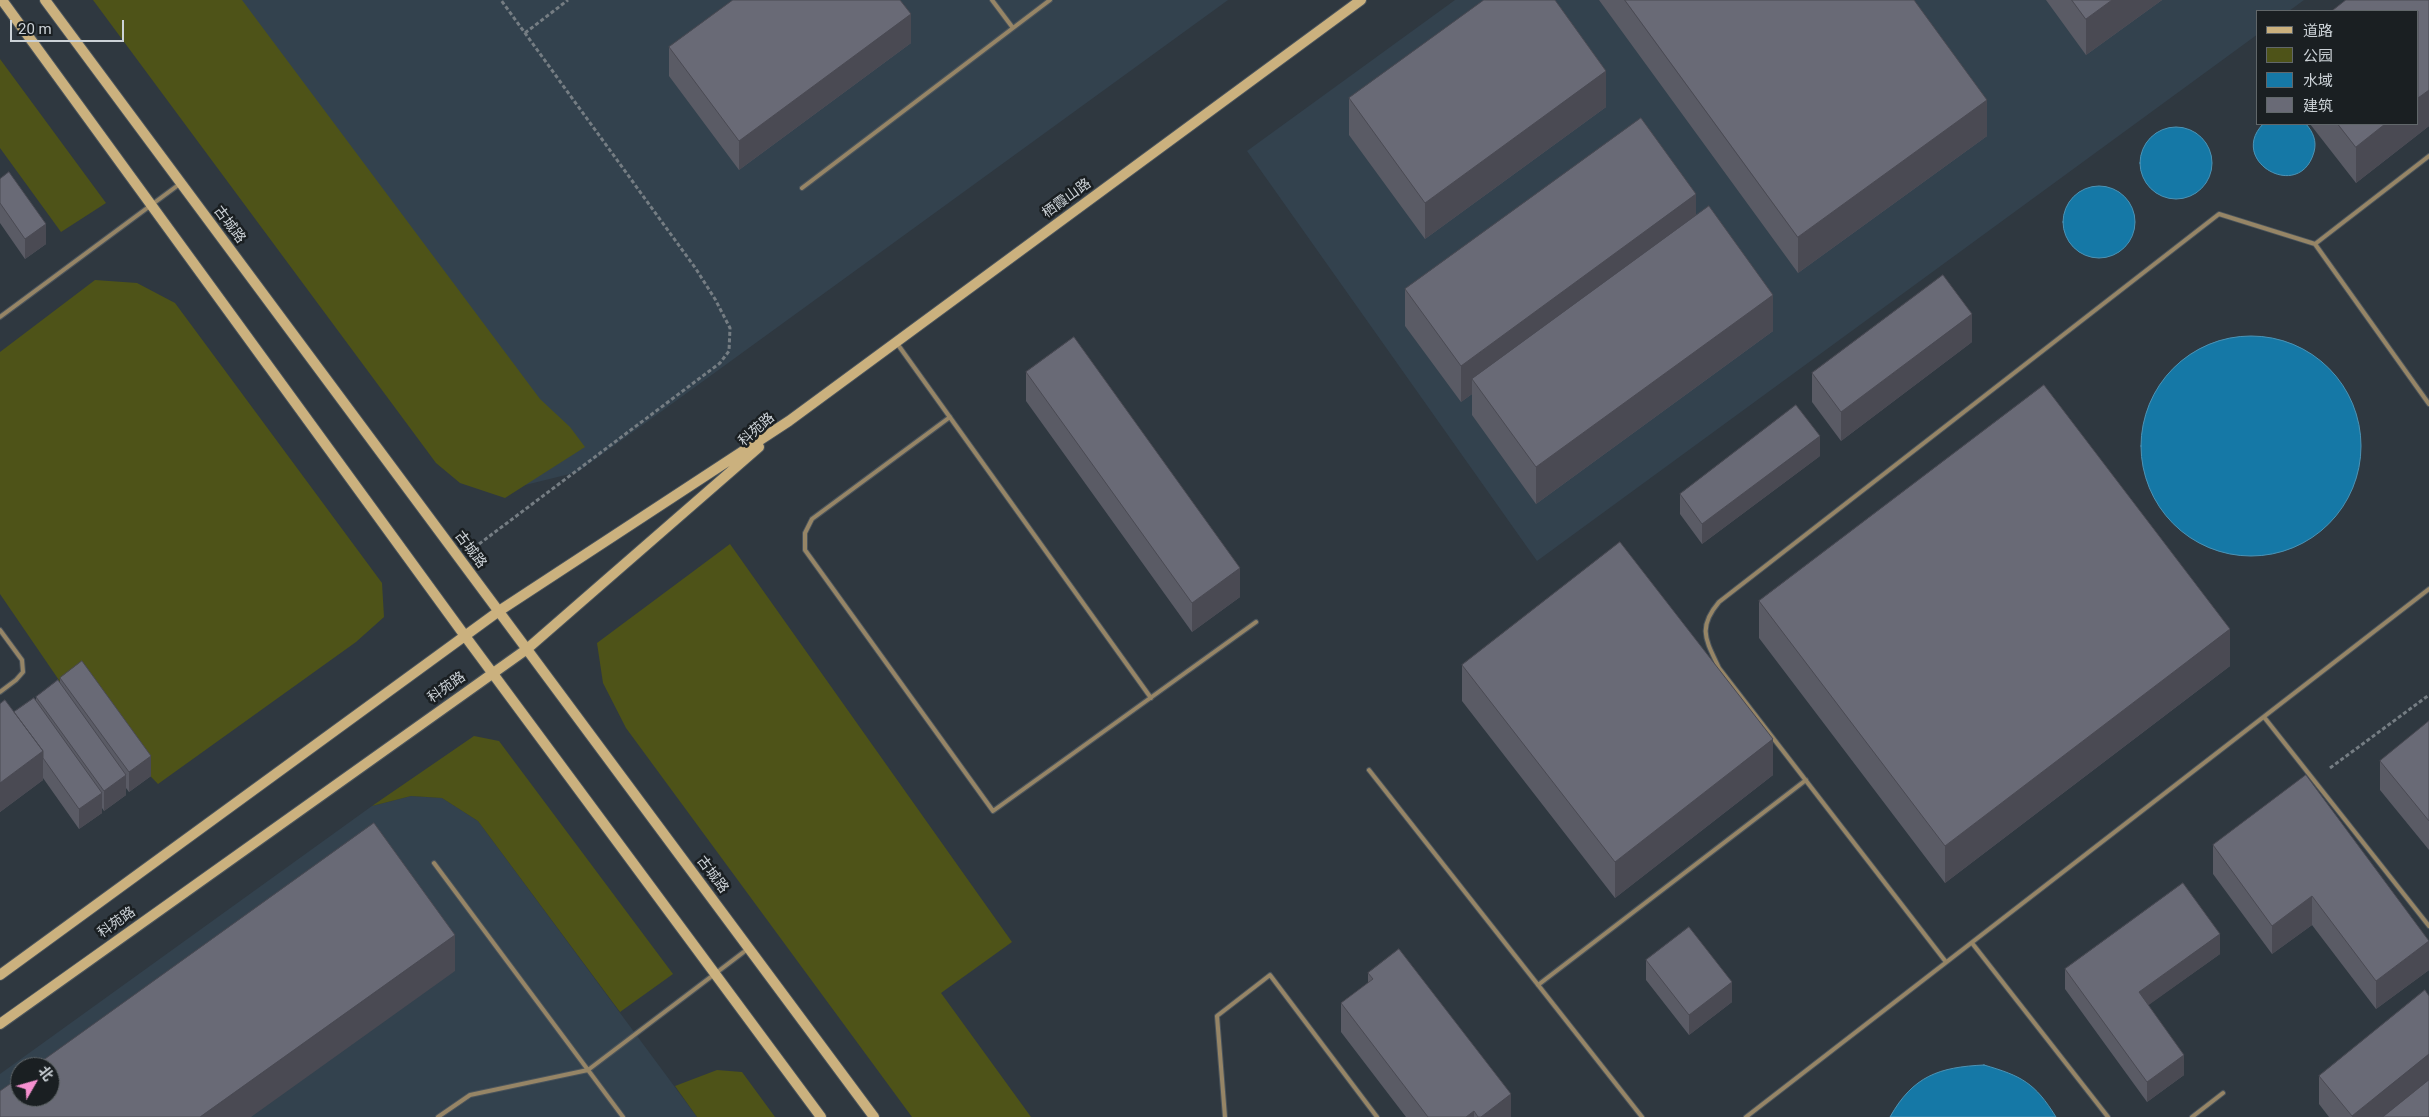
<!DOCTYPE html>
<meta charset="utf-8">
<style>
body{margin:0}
#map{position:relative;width:2429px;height:1117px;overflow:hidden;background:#2f3840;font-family:Roboto,"Noto Sans SC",sans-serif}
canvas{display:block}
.legend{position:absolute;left:2256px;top:10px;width:162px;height:115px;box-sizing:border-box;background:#1a1f22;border:1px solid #61676a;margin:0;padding:6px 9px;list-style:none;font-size:15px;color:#ccd2d7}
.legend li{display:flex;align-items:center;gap:10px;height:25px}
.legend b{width:25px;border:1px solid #61676a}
.north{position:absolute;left:10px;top:1057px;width:50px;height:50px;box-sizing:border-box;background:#1a1f22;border:1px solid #61676a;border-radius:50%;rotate:52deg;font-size:14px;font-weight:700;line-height:20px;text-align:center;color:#ccd2d7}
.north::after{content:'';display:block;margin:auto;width:18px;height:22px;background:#f690d0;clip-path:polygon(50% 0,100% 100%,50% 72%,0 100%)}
.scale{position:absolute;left:10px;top:20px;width:114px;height:22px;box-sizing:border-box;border:2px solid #ccd2d7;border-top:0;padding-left:6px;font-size:15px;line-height:18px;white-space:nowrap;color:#ccd2d7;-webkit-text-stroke:4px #1a1f22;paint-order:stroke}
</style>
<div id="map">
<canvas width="2429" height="1117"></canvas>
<ul class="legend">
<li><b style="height:6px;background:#cbb17e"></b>道路</li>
<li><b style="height:14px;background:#4e5318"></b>公园</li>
<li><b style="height:14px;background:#1578a6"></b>水域</li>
<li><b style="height:14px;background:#696a76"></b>建筑</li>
</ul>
<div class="north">北</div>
<div class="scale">20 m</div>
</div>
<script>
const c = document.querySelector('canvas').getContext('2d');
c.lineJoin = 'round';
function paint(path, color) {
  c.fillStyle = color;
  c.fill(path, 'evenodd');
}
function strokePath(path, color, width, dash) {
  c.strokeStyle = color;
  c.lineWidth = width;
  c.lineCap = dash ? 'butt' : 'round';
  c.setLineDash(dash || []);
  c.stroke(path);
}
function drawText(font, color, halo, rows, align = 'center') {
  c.font = font + ' Roboto,"Noto Sans SC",sans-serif';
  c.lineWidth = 5;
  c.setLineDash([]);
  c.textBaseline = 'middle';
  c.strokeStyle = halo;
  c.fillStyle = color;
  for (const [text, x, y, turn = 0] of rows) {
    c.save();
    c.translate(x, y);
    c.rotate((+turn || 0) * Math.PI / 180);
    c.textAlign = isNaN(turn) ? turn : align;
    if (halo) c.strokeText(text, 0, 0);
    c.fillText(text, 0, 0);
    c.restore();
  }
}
const built = new Path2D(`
 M120,0H1228L578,472L521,486Z
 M1455,0H2304L2289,11H2258V34L1537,561L1247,151Z
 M411,796L442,798L478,821L697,1117H0V1074L372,806ZM20,1067H50V1097H20Z`);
const green = new Path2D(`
 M93,0H242L540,399L570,427L585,447L505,498L460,483L436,463Z
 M0,59L106,203L61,232L0,148Z
 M95,280L137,283L175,303L382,583L384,617L356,642L158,784L63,686L0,594V352Z
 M730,544L1012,942L941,993L1031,1117H912L626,728L603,683L597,643Z
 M474,736L499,741L673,974L620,1012L478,821L442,798L411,796L372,806Z
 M717,1070L742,1072L775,1117H697L675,1086Z`);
const water = new Path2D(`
 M2263,124H2306C2313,132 2317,141 2314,152C2300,203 2227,161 2263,124Z
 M2140 163a36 36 0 1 1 72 0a36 36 0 1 1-72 0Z
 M2063 222a36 36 0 1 1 72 0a36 36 0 1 1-72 0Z
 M2141 446a110 110 0 1 1 220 0a110 110 0 1 1-220 0Z
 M1984,1065C2022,1076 2035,1083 2056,1117H1890C1913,1076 1939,1067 1984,1065Z`);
const path = new Path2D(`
 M525,33L568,0
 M479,544L720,363L729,351L730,328L715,299L696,269L501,0
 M2330,768L2429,695`);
const lane = new Path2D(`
 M992,0L1013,28L1050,0
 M802,188L1013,28
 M2315,244L2429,156
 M0,317L181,183
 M896,342L1151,698
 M950,417L812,519L805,533V550L993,811L1256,622
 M0,630L22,660L23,672L16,680L0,692
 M2264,717L2429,926
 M1369,770L1642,1117
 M434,863L623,1117
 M1972,943L2108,1117
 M1946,962L1719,668C1706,640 1697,628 1719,602L2219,214L2315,244L2429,404
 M1538,985L1806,780
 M438,1117L470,1095L588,1070L749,948
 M1225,1117L1217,1016L1270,975L1377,1117
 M1746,1117L2429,589
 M2192,1117L2223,1093`);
const secondary = new Path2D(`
 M2,0L465,636L821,1117
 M45,0L874,1117
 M0,975L499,611L789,421L1361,0
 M0,1024L527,649L759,447`);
const wall = new Path2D(`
 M1599,0H1914L1987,136L1798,273Z
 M2046,0H2162L2086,55Z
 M2429,0V126L2356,183L2310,124H2418Z
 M911,43L739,170L669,76V47Z
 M1349,98L1606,107L1425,239L1349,135Z
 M0,179L46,244L25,259L0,223Z
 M1696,216L1773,331L1536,504L1472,415V394L1461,402L1405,326V289Z
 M1972,342L1841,441L1812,402V373Z
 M1026,372L1240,597L1192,632L1026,401Z
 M1820,456L1702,544L1680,514V494Z
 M1759,601L2230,666L1945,883L1759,638Z
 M1462,665L1773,775L1615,898L1462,701Z
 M60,678L151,776L129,792L126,788V795L104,811L102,808V813L79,829L43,778V780L0,812V704L14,712L36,701V697L60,683Z
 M2429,721V850L2380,790V761Z
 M2306,775L2429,970L2376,1009L2312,925L2272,954L2213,874V845Z
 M2220,954L2148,1005L2184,1075L2147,1102L2065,989V969Z
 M1646,960L1732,1002L1689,1035L1646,980Z
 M1368,973L1511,1117H1406L1341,1032V1003L1368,983Z
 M2319,1076L2429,1117H2329L2319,1104Z`);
const shadedWall = new Path2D(`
 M2112,0H2162L2086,55V19Z
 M911,14V43L739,170V141Z
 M1606,71V107L1425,239V203Z
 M2429,90V126L2356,183V147L2385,124H2418V98Z
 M1987,100V136L1798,273V237Z
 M1696,194V231L1472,379V394L1461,402V366Z
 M46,224V244L25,259V239Z
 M1773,295V331L1536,504V467Z
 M1972,314V342L1841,441V412Z
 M1820,436V456L1702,544V524Z
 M1240,568V597L1192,632V603Z
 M2230,629V666L1945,883V846Z
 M1773,739V775L1615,898V862Z
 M43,751V780L0,812V783Z
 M151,756V776L129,792V772Z
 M126,775V795L104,811V791Z
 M102,793V813L79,829V809Z
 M2312,896V925L2272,954V926Z
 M2220,934V954L2139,1012V992Z
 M455,935V971L251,1117H200Z
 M2429,941V970L2376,1009V981Z
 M1732,982V1002L1689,1035V1015Z
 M2429,1054V1083L2387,1117H2352V1116Z
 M2184,1055V1075L2147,1102V1082Z
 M1511,1094V1117H1481Z
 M1474,1111V1117H1466Z`);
const building = new Path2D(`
 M733,0H900L911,14L739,141L669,47Z
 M1484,0H1555L1606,71L1425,203L1349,98Z
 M1625,0H1914L1987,100L1798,237Z
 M2072,0H2112L2086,19Z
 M2346,0H2429V90L2418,98V11H2332Z
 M1641,118L1696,194L1461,366L1405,289Z
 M2338,124H2385L2356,147Z
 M9,172L46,224L25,239L0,203V179Z
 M1709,206L1773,295L1536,467L1472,379Z
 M1943,275L1972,314L1841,412L1812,373Z
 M1074,337L1240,568L1192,603L1026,372Z
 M2044,385L2230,629L1945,846L1759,601Z
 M1796,405L1820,436L1702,524L1680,494Z
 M1620,542L1773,739L1615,862L1462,665Z
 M82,661L151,756L129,772L60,678Z
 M58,680L126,775L104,791L36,697Z
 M34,698L102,793L79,809L43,758V751L14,712Z
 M5,700L43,751L0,783V704Z
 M2429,721V821L2380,761Z
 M2306,775L2429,941L2376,981L2312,896L2272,926L2213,845Z
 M374,823L455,935L200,1117H0V1091L20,1077V1097H50V1067H34Z
 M2183,883L2220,934L2139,992L2184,1055L2147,1082L2065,969Z
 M1689,927L1732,982L1689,1015L1646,960Z
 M1399,949L1511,1094L1481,1117H1478L1474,1111L1466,1117H1428L1341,1003L1373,979L1368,973Z
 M2425,990L2429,996V1054L2352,1116L2319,1076Z
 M2429,1080V1117H2383Z`);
const streetNames = [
 ["栖霞山路",1067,199,-36],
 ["古城路",229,225,53],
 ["科苑路",757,430,-41],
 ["古城路",470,550,53],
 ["科苑路",447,688,-35],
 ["古城路",712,875,53],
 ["科苑路",117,923,-35]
];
paint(built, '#33424e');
paint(green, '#4e5318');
paint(water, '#1578a6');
strokePath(water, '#4c93b5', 1);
strokePath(lane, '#4b545b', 6);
strokePath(secondary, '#4b545b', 12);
strokePath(path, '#757d83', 3, [4, 2.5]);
strokePath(lane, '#968566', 4);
strokePath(secondary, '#cbb17e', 10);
paint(wall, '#5a5b65');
paint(shadedWall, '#4a4a53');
paint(building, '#696a76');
strokePath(building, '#4a4a53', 1);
drawText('14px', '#ccd2d7', '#1a1f22', streetNames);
</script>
